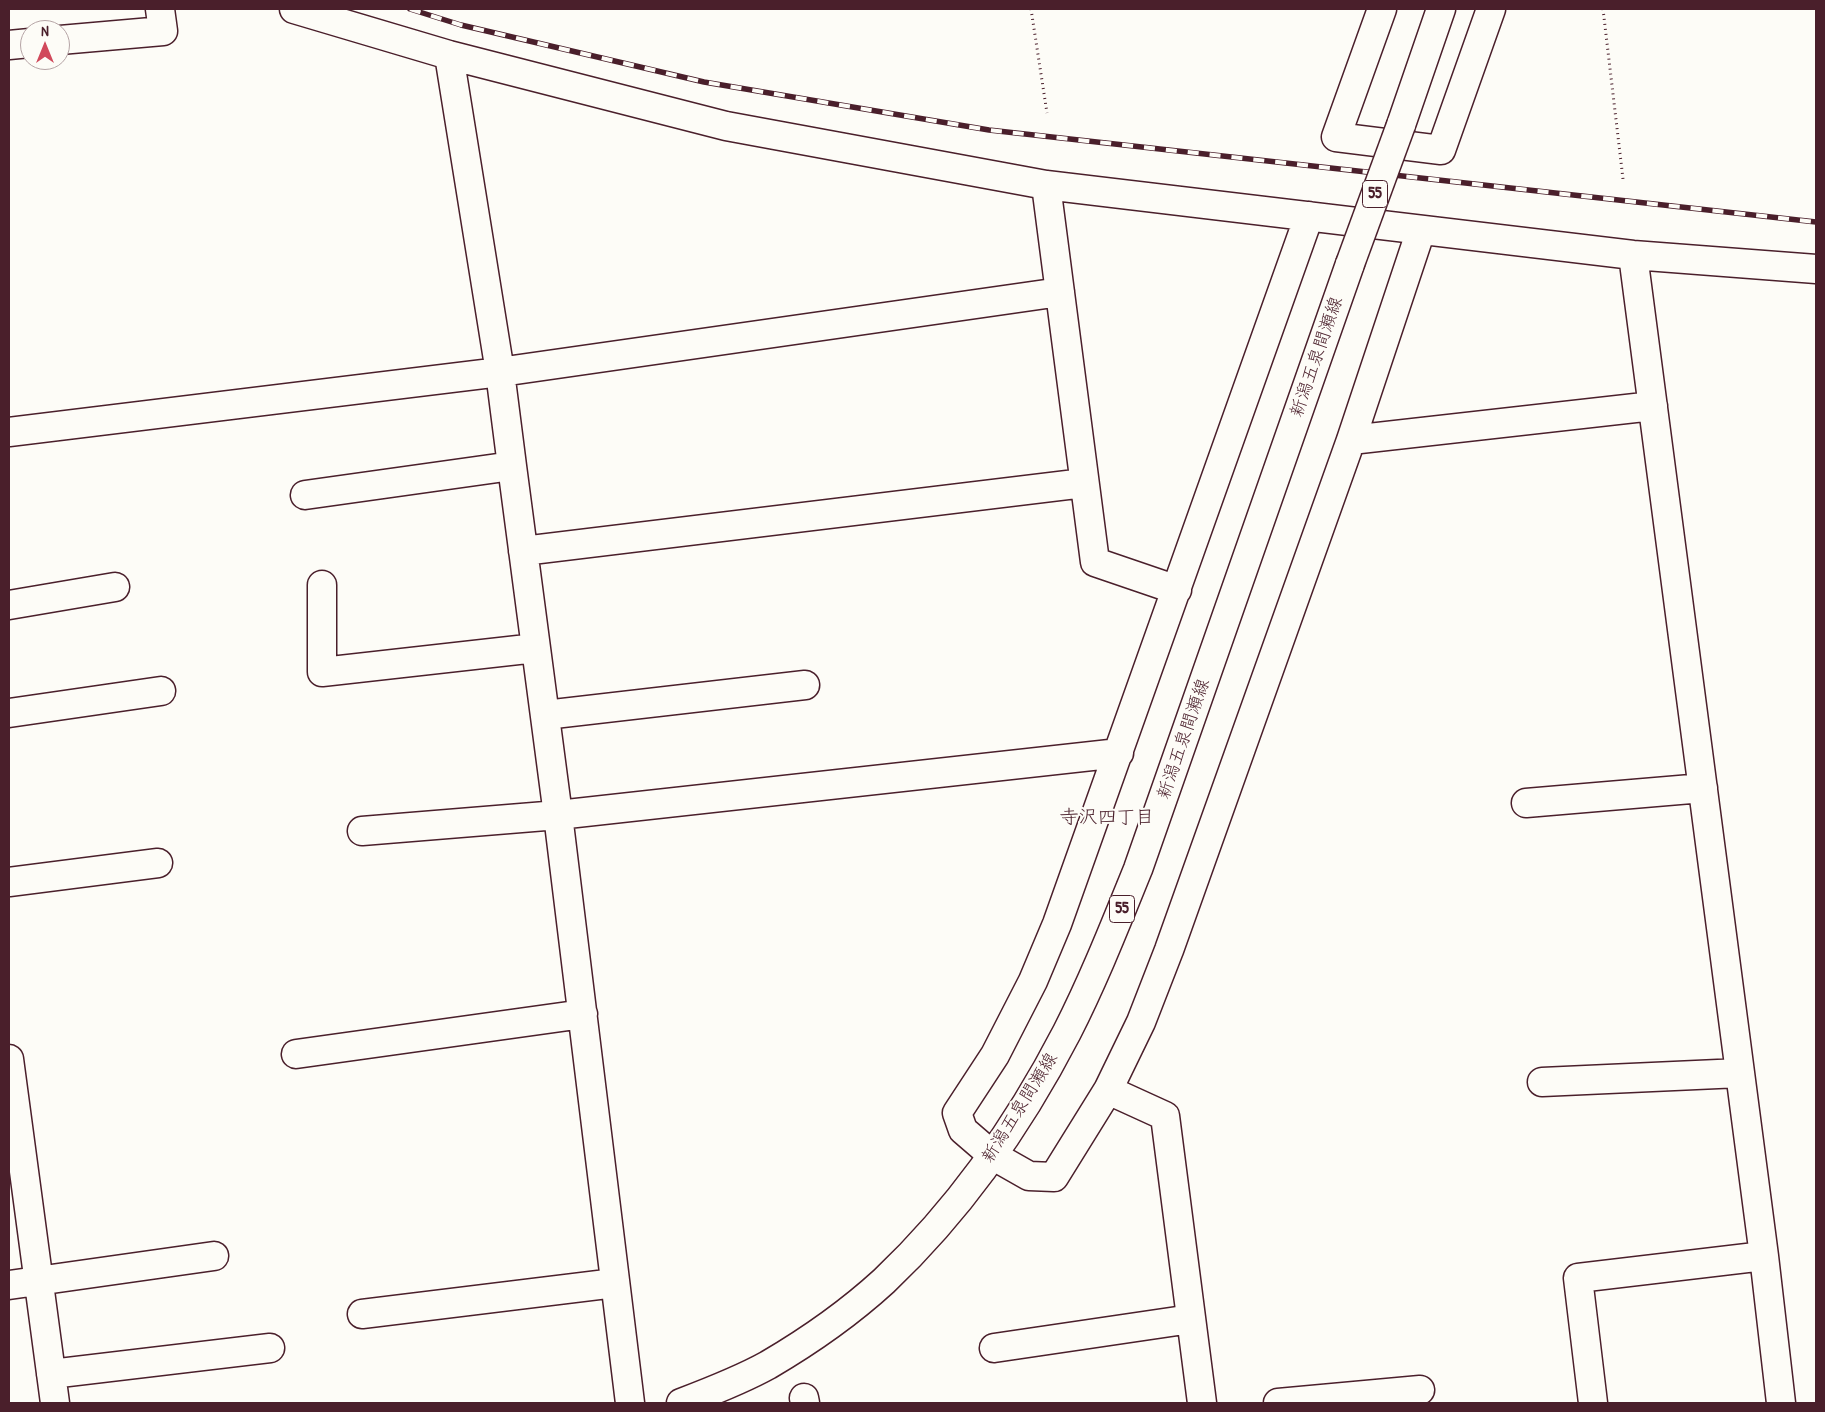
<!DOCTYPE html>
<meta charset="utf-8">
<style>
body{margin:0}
#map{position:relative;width:1825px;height:1412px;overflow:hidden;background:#fdfcf7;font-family:"Patrick Hand",sans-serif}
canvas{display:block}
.frame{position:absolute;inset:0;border:10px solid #4a1f2b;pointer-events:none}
.north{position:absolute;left:20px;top:20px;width:50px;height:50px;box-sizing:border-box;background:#fdfcf7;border:1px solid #b5a4a5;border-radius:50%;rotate:0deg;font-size:14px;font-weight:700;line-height:20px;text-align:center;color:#4a1f2b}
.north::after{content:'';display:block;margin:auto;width:18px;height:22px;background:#d1495b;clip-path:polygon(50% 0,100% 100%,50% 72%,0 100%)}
</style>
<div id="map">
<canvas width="1825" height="1412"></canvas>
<div class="frame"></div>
<div class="north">N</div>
</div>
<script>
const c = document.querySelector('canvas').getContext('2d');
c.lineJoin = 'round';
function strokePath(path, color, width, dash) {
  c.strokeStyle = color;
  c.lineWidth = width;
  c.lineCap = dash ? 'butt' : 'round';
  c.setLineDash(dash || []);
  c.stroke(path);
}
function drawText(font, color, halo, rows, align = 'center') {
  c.font = font + ' "Patrick Hand","Klee One",sans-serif';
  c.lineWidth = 4;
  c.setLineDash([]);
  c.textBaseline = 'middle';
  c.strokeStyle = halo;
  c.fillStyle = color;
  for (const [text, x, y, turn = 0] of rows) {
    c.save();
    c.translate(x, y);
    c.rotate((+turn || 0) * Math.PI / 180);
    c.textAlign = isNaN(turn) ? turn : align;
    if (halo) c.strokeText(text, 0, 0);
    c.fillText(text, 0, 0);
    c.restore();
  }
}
const path = new Path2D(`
 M1031,9L1047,113
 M1603,9L1623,179`);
const minor = new Path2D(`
 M294,9L449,55L726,126L1046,185L1633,255L1816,269
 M1382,9L1336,137L1441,150L1491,9
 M60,40L163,31L160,9
 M9,45L30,43
 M449,55L500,372L512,466L558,815L630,1403
 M1046,185L1095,562L1177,590
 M1309,216L1057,924L1033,981L995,1055L957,1113L963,1130L992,1155L1029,1176L1054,1177L1108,1090L1141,1022L1169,950L1351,440L1421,230
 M1633,255L1764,1256L1781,1403
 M9,432L500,372L1060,292
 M1351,440L1653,406
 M305,495L512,466
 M523,551L1084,483
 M322,585V672L536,648
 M9,605L115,587
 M9,713L161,691
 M545,715L805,685
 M1526,803L1703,788
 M362,831L558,815L1119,753
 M9,882L158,863
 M296,1054L583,1014
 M9,1059L55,1403
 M1542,1082L1740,1073
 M1108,1090L1165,1116L1202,1403
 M9,1285L214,1256
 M362,1314L615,1283
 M994,1348L1191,1319
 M51,1374L270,1348
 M804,1398L805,1403
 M1278,1403L1420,1390
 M1593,1403L1578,1278L1764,1256`);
const major = new Path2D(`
 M1401,125L1441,9
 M681,1403C710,1392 741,1380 768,1365C809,1341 849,1313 884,1281C959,1210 1020,1123 1067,1032C1094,979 1116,923 1138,869L1350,264`);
const rail = new Path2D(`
 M410,9L461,25L704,82L989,130L1816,222`);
const majorBridge = new Path2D(`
 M1350,264L1401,125`);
const shields = [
 [1375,194,25],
 [1122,909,25]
];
const shieldNames = [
 ["55",1375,194],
 ["55",1122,909]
];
const streetNames = [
 ["新潟五泉間瀬線",1317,357,-71],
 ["新潟五泉間瀬線",1184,739,-71],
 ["新潟五泉間瀬線",1020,1108,-58]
];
const neighbourhoodNames = [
 ["寺沢四丁目",1107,818]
];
strokePath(minor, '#4a1f2b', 31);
strokePath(major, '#4a1f2b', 31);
strokePath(path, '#4a1f2b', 3, [1, 4]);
strokePath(minor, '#fdfcf7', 28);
strokePath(major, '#fdfcf7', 28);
strokePath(rail, '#4a1f2b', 5.5);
strokePath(rail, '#fdfcf7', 4, [11]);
strokePath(majorBridge, '#4a1f2b', 31, []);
strokePath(majorBridge, '#fdfcf7', 28);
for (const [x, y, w] of shields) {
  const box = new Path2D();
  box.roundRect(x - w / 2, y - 13.5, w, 27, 4);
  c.fillStyle = '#fdfcf7';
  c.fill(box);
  strokePath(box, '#4a1f2b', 1);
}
drawText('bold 16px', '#4a1f2b', null, shieldNames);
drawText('18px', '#4a1f2b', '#fdfcf7', streetNames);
drawText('19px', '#4a1f2b', '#fdfcf7', neighbourhoodNames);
</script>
